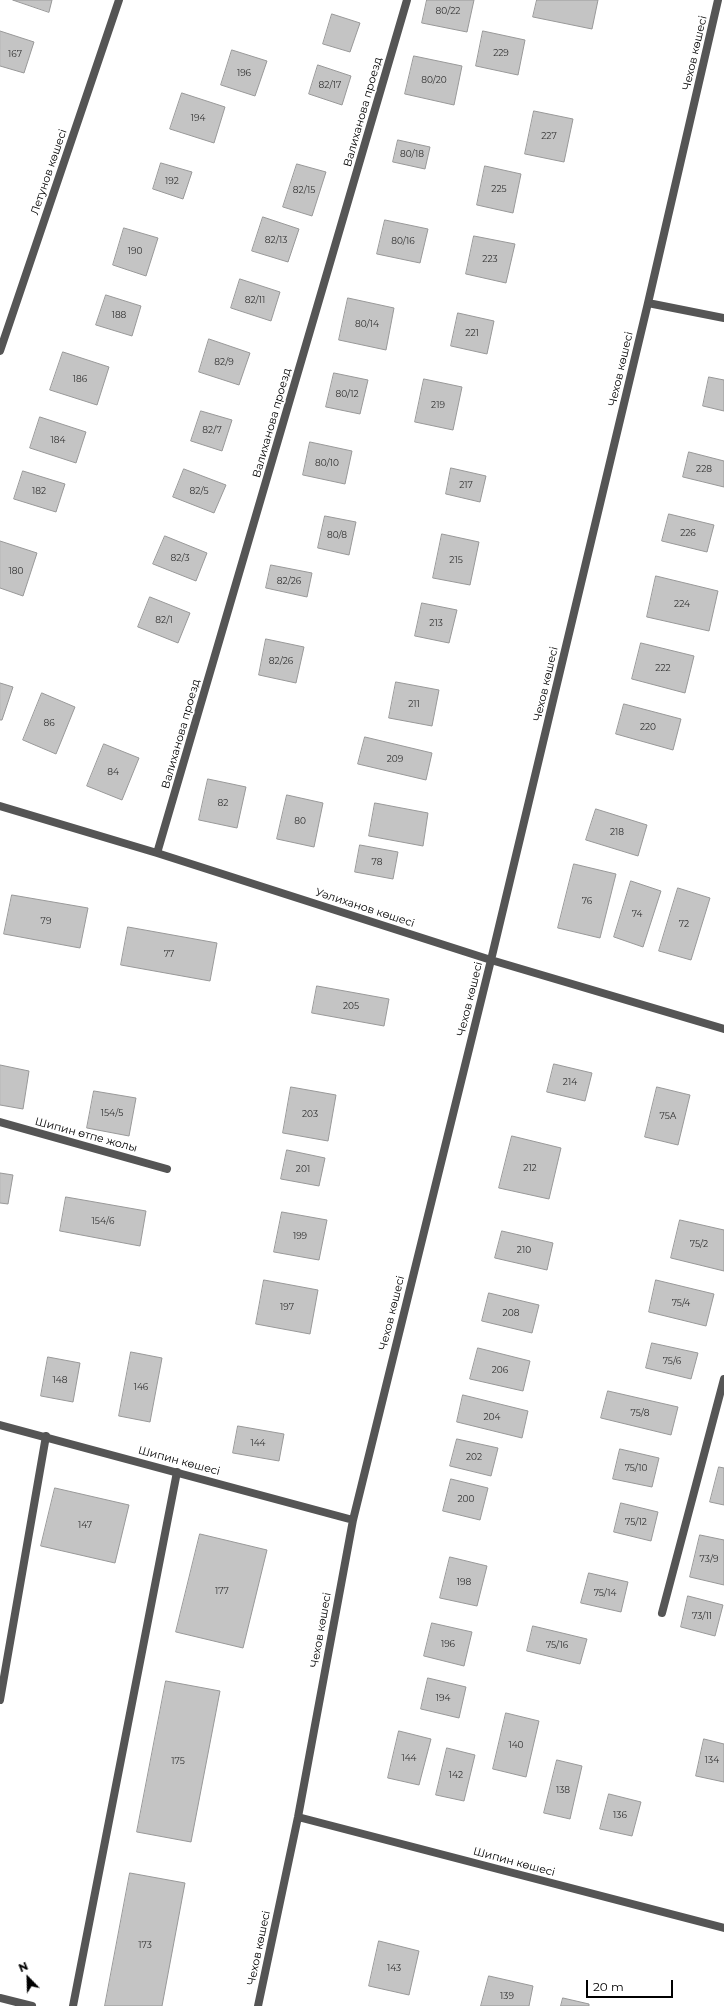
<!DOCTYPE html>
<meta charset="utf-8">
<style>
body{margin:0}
#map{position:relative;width:724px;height:2006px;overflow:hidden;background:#fff;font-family:Montserrat,sans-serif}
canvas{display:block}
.north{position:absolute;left:8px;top:1958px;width:40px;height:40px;-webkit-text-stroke:3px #fff;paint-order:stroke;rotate:337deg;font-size:11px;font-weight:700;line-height:16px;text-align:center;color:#000}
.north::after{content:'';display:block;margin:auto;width:14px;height:18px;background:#000;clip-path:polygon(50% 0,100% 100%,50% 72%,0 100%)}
.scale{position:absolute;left:586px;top:1980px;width:87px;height:18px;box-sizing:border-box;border:2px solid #000;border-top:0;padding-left:5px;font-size:12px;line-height:14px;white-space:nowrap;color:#000;-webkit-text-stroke:3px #fff;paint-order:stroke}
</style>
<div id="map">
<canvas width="724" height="2006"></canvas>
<div class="north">N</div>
<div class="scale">20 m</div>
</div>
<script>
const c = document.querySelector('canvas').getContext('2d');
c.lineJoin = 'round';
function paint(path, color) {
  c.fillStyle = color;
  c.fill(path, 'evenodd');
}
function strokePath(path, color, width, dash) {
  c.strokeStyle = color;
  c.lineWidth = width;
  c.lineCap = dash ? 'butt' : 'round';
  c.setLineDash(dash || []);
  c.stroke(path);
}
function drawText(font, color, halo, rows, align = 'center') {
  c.font = font + ' Montserrat,sans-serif';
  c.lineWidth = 3.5;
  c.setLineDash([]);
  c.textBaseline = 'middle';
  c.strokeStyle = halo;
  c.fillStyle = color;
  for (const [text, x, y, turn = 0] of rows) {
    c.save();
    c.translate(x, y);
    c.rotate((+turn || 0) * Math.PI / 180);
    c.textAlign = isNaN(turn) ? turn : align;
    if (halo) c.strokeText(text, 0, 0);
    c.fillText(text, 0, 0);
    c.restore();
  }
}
const building = new Path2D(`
 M13,0H52L49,12Z
 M427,0H474L467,32L422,23Z
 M537,0H598L592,29L533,17Z
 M332,14L360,23L350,52L323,44Z
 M0,31L34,42L24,73L0,66Z
 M483,31L525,40L518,75L476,66Z
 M232,50L267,61L255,96L221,85Z
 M414,56L462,66L454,105L405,94Z
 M318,65L351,76L342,105L309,94Z
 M182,93L225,107L214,143L170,129Z
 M534,111L573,119L564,162L525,154Z
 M398,140L430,147L425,169L393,162Z
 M161,163L192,172L183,199L153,189Z
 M297,164L326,172L312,216L283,207Z
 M485,166L521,174L513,213L477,205Z
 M263,217L299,229L288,262L252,251Z
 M385,220L428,229L420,263L377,254Z
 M124,228L158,238L146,276L113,265Z
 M474,236L515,244L506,283L466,274Z
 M240,279L280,292L271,321L231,308Z
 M106,295L141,306L132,336L96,325Z
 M348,298L394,308L386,350L339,340Z
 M458,313L494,321L487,354L451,346Z
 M209,339L250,353L239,385L199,372Z
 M63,352L109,367L97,405L50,390Z
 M334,373L368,380L360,414L326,407Z
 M709,377L724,380V411L703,406Z
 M424,379L462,387L453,430L415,422Z
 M201,411L232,420L222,451L191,441Z
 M40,417L86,432L76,463L30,448Z
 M310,442L352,451L345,484L303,475Z
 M689,452L724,461V487L683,477Z
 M451,468L486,476L480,502L446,494Z
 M184,469L226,485L214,513L173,497Z
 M23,471L65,484L56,512L14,499Z
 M669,514L714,525L707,552L662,541Z
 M325,516L356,522L349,555L318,548Z
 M442,534L479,542L470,585L433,578Z
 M165,536L207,553L196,581L153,564Z
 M0,541L37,553L23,596L0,588Z
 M271,565L312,573L307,597L266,588Z
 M656,576L718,591L709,631L647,617Z
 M150,597L190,613L178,643L138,627Z
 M422,603L457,610L449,643L415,636Z
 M266,639L304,647L296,683L259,675Z
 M641,643L694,656L685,693L632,679Z
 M396,682L439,690L432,726L389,718Z
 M0,683L13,687L2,720H0Z
 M42,693L75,707L56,754L23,740Z
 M624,704L681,719L673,750L616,734Z
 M365,737L432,753L426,780L358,764Z
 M104,744L139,758L122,800L87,786Z
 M208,779L246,787L237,828L199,820Z
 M287,795L323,803L314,847L277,839Z
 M375,803L428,813L423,846L369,836Z
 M596,809L647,825L638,856L586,840Z
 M360,845L398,852L393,879L355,872Z
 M574,864L616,874L600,938L558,928Z
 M631,881L661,891L643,947L614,937Z
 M678,888L710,898L691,960L659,951Z
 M12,895L88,908L80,948L4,934Z
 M128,927L217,943L210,981L121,965Z
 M317,986L389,999L384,1026L312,1013Z
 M554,1064L592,1073L585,1101L547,1092Z
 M0,1065L29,1071L23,1109L0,1105Z
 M291,1087L336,1095L328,1141L283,1133Z
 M657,1087L690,1095L678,1145L645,1137Z
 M94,1091L136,1098L129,1136L87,1128Z
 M512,1136L561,1148L549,1199L499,1188Z
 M287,1150L325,1158L319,1186L281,1179Z
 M0,1173L13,1175L8,1204L0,1203Z
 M66,1197L146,1211L140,1246L60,1231Z
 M282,1212L327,1220L319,1260L274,1252Z
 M680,1220L724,1230V1271L671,1258Z
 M502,1231L553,1243L547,1270L495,1258Z
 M264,1280L318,1290L310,1334L256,1324Z
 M656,1280L714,1294L706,1326L649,1312Z
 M489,1293L539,1305L532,1333L482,1321Z
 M652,1343L698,1353L691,1379L646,1368Z
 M478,1348L530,1361L523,1391L470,1379Z
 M131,1352L162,1358L150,1422L119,1416Z
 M48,1357L80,1363L73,1402L41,1396Z
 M608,1391L678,1407L671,1435L601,1418Z
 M463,1395L528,1411L522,1438L457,1422Z
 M238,1426L284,1434L279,1461L233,1453Z
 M457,1439L498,1448L491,1476L450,1466Z
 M620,1449L659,1458L652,1487L613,1479Z
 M719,1467L724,1468V1505L710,1502Z
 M451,1479L488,1488L480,1520L443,1511Z
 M55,1488L129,1505L115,1563L41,1546Z
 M621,1503L658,1512L651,1541L614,1532Z
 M200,1534L267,1550L243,1648L176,1632Z
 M700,1535L724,1540V1585L690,1577Z
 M450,1557L487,1566L477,1606L440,1598Z
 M589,1573L628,1582L621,1612L581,1603Z
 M688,1596L723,1605L715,1636L681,1627Z
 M432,1623L472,1632L464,1666L424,1656Z
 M533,1626L587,1639L580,1664L527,1651Z
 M428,1678L466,1687L459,1718L421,1709Z
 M166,1681L220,1691L191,1842L137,1832Z
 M506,1713L539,1721L526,1777L493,1769Z
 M399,1731L431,1739L419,1785L388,1778Z
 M704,1739L724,1744V1782L696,1776Z
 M447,1748L475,1755L464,1801L436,1795Z
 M557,1760L582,1766L570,1819L544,1813Z
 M609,1794L641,1802L632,1836L600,1829Z
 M130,1873L185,1883L162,2006H105Z
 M379,1941L419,1951L409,1995L369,1986Z
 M489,1976L533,1986L529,2006H481Z
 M563,1998L589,2004V2006H561Z`);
const service = new Path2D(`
 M662,1613L724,1379
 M0,1700L46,1436
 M0,1998L32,2006
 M73,2006L177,1472`);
const minor = new Path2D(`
 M648,303L724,318
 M0,351L119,0
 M0,806L157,853L491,960L724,1029
 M157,853L407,0
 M0,1122L167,1169
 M0,1425L353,1520
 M298,1817L724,1928
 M258,2006L298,1817L353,1520L491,960L648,303L718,0`);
const numberNames = [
 ["80/22",448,11],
 ["229",501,53],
 ["167",15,54],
 ["196",244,73],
 ["80/20",434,80],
 ["82/17",330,85],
 ["194",198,118],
 ["227",549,136],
 ["80/18",412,154],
 ["192",172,181],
 ["225",499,189],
 ["82/15",304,190],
 ["82/13",276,240],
 ["80/16",403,241],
 ["190",135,251],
 ["223",490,259],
 ["82/11",255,300],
 ["188",119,315],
 ["80/14",367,324],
 ["221",472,333],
 ["82/9",224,362],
 ["186",80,379],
 ["80/12",347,394],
 ["219",438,405],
 ["82/7",212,430],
 ["184",58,440],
 ["80/10",327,463],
 ["228",704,469],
 ["217",466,485],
 ["182",39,491],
 ["82/5",199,491],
 ["226",688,533],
 ["80/8",337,535],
 ["82/3",180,558],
 ["215",456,560],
 ["180",16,571],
 ["82/26",289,581],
 ["224",682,604],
 ["82/1",164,620],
 ["213",436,623],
 ["82/26",281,661],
 ["222",663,668],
 ["211",414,704],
 ["86",49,723],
 ["220",648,727],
 ["209",395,759],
 ["84",113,772],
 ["82",223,803],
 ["80",300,821],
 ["218",617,832],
 ["78",377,862],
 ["76",587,901],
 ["74",637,914],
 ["79",46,921],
 ["72",684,924],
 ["77",169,954],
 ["205",351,1006],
 ["214",570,1082],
 ["154/5",112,1113],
 ["203",310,1114],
 ["75А",668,1116],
 ["212",530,1168],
 ["201",303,1169],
 ["154/6",103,1221],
 ["199",300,1236],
 ["75/2",699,1244],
 ["210",524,1250],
 ["75/4",681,1303],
 ["197",287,1307],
 ["208",511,1313],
 ["75/6",672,1361],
 ["206",500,1370],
 ["148",60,1380],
 ["146",141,1387],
 ["75/8",640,1413],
 ["204",492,1417],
 ["144",258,1443],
 ["202",474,1457],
 ["75/10",636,1468],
 ["200",466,1499],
 ["75/12",636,1522],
 ["147",85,1525],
 ["73/9",709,1559],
 ["198",464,1582],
 ["177",222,1591],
 ["75/14",605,1593],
 ["73/11",702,1616],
 ["196",448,1644],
 ["75/16",557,1645],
 ["194",443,1698],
 ["140",516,1745],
 ["144",409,1758],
 ["134",712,1760],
 ["175",178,1761],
 ["142",456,1775],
 ["138",563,1790],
 ["136",620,1815],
 ["173",145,1945],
 ["143",394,1968],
 ["139",507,1996]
];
const streetNames = [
 ["Чехов көшесі",695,53,-77],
 ["Валиханова проезд",363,112,-74],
 ["Летунов көшесі",49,172,-71],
 ["Чехов көшесі",621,369,-77],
 ["Валиханова проезд",272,423,-74],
 ["Чехов көшесі",546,684,-77],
 ["Валиханова проезд",181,734,-74],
 ["Уәлиханов көшесі",365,908,18],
 ["Чехов көшесі",470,999,-76],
 ["Шипин өтпе жолы",86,1135,15],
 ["Чехов көшесі",392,1313,-76],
 ["Шипин көшесі",179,1461,15],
 ["Чехов көшесі",321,1630,-80],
 ["Шипин көшесі",514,1862,15],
 ["Чехов көшесі",259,1948,-78]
];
paint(building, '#c4c4c4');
strokePath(building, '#999', 1);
strokePath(service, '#555', 8);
strokePath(minor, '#555', 8);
drawText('9px', '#313131', null, numberNames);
drawText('11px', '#000', '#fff', streetNames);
</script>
